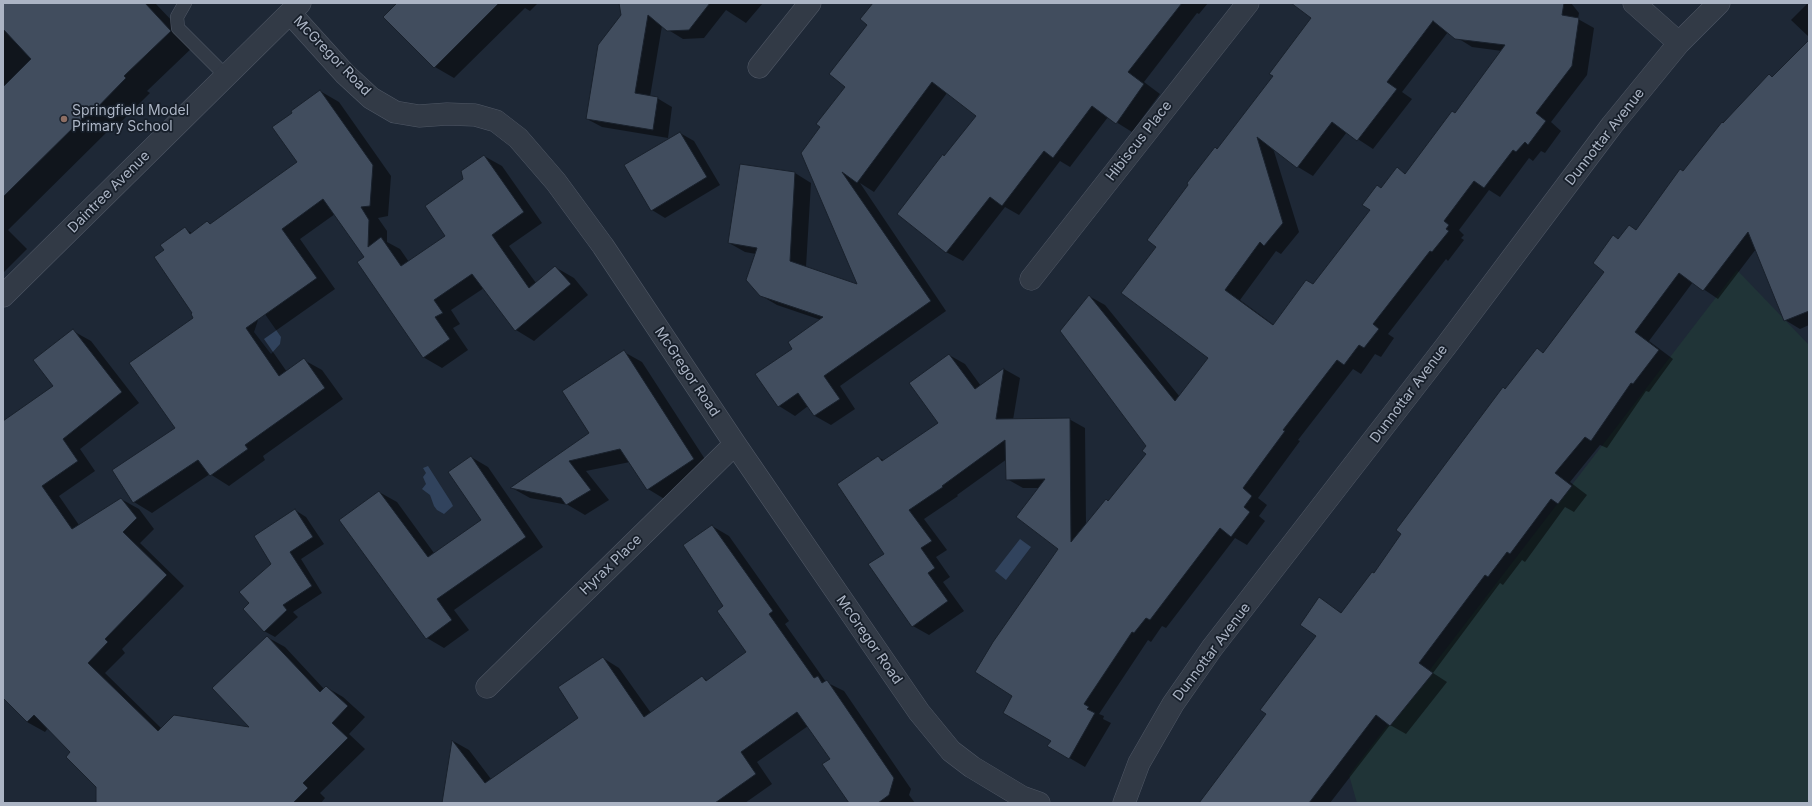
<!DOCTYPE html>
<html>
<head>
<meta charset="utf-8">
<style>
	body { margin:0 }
	#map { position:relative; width:1812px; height:806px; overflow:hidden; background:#1e2836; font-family:Inter,sans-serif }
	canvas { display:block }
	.frame { position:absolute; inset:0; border:4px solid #abb4c4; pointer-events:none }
</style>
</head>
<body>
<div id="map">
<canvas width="1812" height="806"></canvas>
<div class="frame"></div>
</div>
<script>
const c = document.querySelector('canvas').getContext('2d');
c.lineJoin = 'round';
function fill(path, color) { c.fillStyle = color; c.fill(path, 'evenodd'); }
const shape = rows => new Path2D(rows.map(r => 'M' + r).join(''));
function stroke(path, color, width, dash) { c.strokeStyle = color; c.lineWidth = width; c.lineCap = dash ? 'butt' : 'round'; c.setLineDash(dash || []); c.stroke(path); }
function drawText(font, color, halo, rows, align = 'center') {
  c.font = font + ' Inter,sans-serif'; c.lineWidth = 3.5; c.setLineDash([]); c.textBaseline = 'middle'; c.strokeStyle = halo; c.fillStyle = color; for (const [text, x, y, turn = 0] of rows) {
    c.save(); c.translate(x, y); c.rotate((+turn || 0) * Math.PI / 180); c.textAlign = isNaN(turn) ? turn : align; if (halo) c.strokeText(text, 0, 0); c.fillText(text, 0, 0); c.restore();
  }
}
fill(shape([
	[1737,270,1809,345,1809,803,1357,803,1349,775]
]), '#203437');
fill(shape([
	[260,307,281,337,280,344,271,354,254,332,258,320,254,316],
	[428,466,451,502,453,506,444,514,437,510,434,506,430,495,422,489,426,484,423,477,426,473,423,468],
	[1020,539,1031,547,1006,580,995,571]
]), '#31435d');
fill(shape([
	[3,3,155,3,195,45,147,91,150,93,114,129,111,128,8,230,27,249,3,273],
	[398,3,538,3,530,11,525,8,454,78,435,67],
	[620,3,763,3,746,23,726,10,704,38,683,39,662,26,650,97,657,98,672,107,668,138,602,127,587,119,622,15],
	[874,3,1208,3,1199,14,1197,13,1144,82,1160,94,1132,132,1108,117,1070,167,1060,161,1019,215,1005,207,963,261,946,252,945,157,977,116,947,93,874,192,860,183,946,311,840,386,855,409,831,425,815,416,808,406,795,416,779,406,794,349,821,320,777,305,760,295,756,254,745,252,729,243,795,173,811,183,806,267,859,285,822,127,847,86],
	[1293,3,1571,3,1579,13,1578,19,1594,28,1587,75,1551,122,1561,131,1545,153,1541,151,1533,161,1529,158,1500,197,1489,190,1459,230,1464,235,1461,238,1464,240,1448,261,1446,259,1388,334,1394,338,1381,357,1375,354,1361,374,1353,369,1298,440,1300,441,1258,498,1267,505,1259,516,1265,521,1247,545,1235,538,1166,628,1162,626,1151,642,1148,640,1099,714,1104,716,1103,719,1111,723,1085,767,1049,746,1052,740,1014,695,1060,549,1040,488,1023,488,1007,479,1007,459,957,495,958,496,924,519,947,550,936,557,950,577,943,582,964,611,929,635,913,626,885,554,878,457,885,461,939,424,949,355,965,364,981,386,1004,369,1020,378,1013,420,1069,419,1085,428,1086,524,1108,501,1147,454,1148,446,1089,296,1105,305,1180,397,1209,358,1158,247,1218,150,1274,76,1312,18],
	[1448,32,1472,47,1502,51,1455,114,1406,174,1398,169,1382,189,1371,210,1313,285,1274,325,1240,300,1276,251,1281,254,1299,232,1273,148,1298,167,1313,176,1347,132,1373,149,1412,99,1402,92],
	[1808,3,1809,3,1809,37,1791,20],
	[1809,41,1809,325,1800,329,1785,320,1756,249,1718,299,1693,282,1649,341,1673,359,1649,392,1646,391,1607,448,1600,445,1570,482,1587,495,1574,512,1565,507,1525,562,1522,560,1503,585,1500,583,1433,673,1447,682,1406,734,1390,725,1330,803,1205,803,1268,714,1317,636,1319,599,1342,613,1374,574,1506,390,1543,353,1605,271,1619,240,1629,226,1637,230,1724,124],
	[320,91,339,102,391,176,388,216,378,218,387,231,387,242,400,249,409,262,447,236,464,180,484,156,502,166,542,223,509,246,536,283,555,267,574,278,588,295,534,341,516,330,484,288,451,310,460,324,453,328,468,350,442,368,423,357,365,257,335,214,300,239,335,289,264,339,287,372,304,360,322,370,343,399,263,456,265,460,229,486,210,474,152,513,134,502,177,428,194,318,165,250,185,229,192,233,207,222,211,224,299,163,294,113],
	[680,133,694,141,720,185,665,218,652,210],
	[73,331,91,341,139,403,80,449,95,471,59,496,79,525,121,499,139,509,154,529,140,543,184,586,122,649,125,653,105,673,161,728,251,729,267,637,285,647,324,689,326,687,343,697,365,717,349,734,365,749,320,793,325,798,321,803,97,803,97,787,72,751,48,728,45,732,27,722,3,696,3,423,55,386],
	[624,352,642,362,712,470,666,500,648,489,630,462,586,471,609,500,585,515,568,505,530,498,512,488,590,434],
	[471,457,488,467,543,547,454,610,469,630,444,648,427,638,379,492,397,502,434,553,482,521],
	[295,510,306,517,324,544,301,559,322,593,293,612,298,617,275,637,264,631,250,603,273,564],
	[712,526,729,536,789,621,785,624,826,682,844,691,911,789,909,795,915,803,850,803,832,759,808,726,757,762,772,784,745,803,443,803,453,741,469,750,491,779,580,719,603,658,619,668,651,713,702,677,708,681,747,652,725,607]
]), '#0007');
const building = shape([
	[3,3,145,3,171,31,124,76,126,78,89,116,87,114,3,197,3,87,31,59,3,29,3,3],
	[397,3,499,3,434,68,383,17,397,3],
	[619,3,710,3,689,30,667,31,648,15,635,93,658,97,653,130,586,119,598,45,621,15,619,3],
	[873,3,1182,3,1128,72,1144,84,1116,124,1092,106,1053,158,1044,151,1002,206,990,197,946,253,897,214,943,154,944,156,976,116,932,82,857,183,842,172,931,301,824,376,840,399,814,416,798,393,778,407,755,374,792,349,788,342,823,317,760,296,746,280,757,248,728,243,740,164,795,172,790,261,857,284,801,153,820,127,816,124,845,87,829,74,867,25,860,19,873,3],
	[1291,3,1564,3,1562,15,1579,18,1572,66,1536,113,1546,121,1528,145,1525,142,1516,152,1513,150,1484,188,1474,181,1444,221,1449,225,1446,229,1449,231,1432,252,1430,251,1373,324,1379,329,1364,348,1359,345,1344,365,1337,360,1283,430,1285,431,1243,488,1252,496,1244,507,1250,512,1231,537,1220,528,1150,620,1146,618,1134,633,1132,632,1084,704,1089,707,1087,709,1095,713,1069,759,1047,746,1051,741,1003,713,1012,696,975,672,993,642,1058,549,1016,517,1045,479,1006,480,1005,440,942,486,943,487,909,510,932,541,921,548,935,568,928,573,948,601,912,627,868,564,884,554,837,484,878,456,882,461,938,423,909,383,949,354,975,389,1004,368,996,419,1070,418,1071,542,1106,499,1108,501,1146,454,1142,451,1146,446,1060,331,1089,295,1175,401,1208,358,1121,293,1156,247,1147,240,1188,185,1187,183,1215,147,1217,149,1273,76,1269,74,1311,18,1291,3],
	[1433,21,1455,39,1505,45,1455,113,1452,111,1405,174,1397,167,1381,188,1377,185,1362,205,1370,210,1313,284,1306,280,1273,325,1225,290,1260,242,1264,246,1283,223,1257,137,1297,168,1332,122,1357,141,1397,89,1387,82,1433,21],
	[1809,40,1809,311,1784,321,1748,232,1703,291,1679,273,1635,332,1659,350,1633,384,1631,383,1591,441,1585,437,1555,473,1572,486,1558,504,1551,499,1510,554,1507,552,1488,577,1485,575,1419,663,1433,673,1390,726,1376,715,1309,803,1199,803,1266,714,1260,710,1316,636,1300,625,1319,597,1341,613,1372,572,1374,573,1401,534,1396,530,1503,387,1505,389,1537,348,1543,353,1604,272,1593,263,1613,235,1618,239,1629,225,1636,230,1680,169,1683,171,1722,122,1723,123,1769,74,1772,77,1809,40],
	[320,90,373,165,370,206,361,207,369,220,368,247,381,237,401,266,445,236,425,206,463,179,461,171,484,155,524,212,492,235,529,288,555,266,571,284,515,331,472,274,434,300,443,313,435,317,450,339,423,358,357,262,364,257,323,199,282,229,317,278,246,328,279,376,304,358,325,388,245,445,248,449,210,476,198,460,133,503,112,470,175,428,129,363,193,318,191,314,192,313,154,257,164,250,160,245,185,227,190,234,207,221,210,224,297,162,272,127,292,113,291,111,320,90],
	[680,132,707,177,651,211,624,165,680,132],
	[73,329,122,392,63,439,78,461,42,486,72,529,121,498,137,518,123,532,167,575,105,639,108,642,88,663,158,731,174,715,249,727,212,688,267,636,320,692,326,686,348,706,332,723,348,738,303,783,308,788,293,803,96,803,96,787,66,757,70,752,34,715,27,722,3,698,3,421,53,386,33,360,73,329],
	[624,350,694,459,647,490,620,449,569,461,591,490,566,505,561,498,510,488,589,433,562,391,624,350],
	[471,456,526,537,437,599,452,620,426,639,339,520,379,491,428,557,481,520,448,472,471,456],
	[295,509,313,537,290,552,312,586,283,605,287,610,264,632,243,609,249,603,239,592,271,564,254,536,295,509],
	[712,525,773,611,769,614,814,678,818,676,822,683,827,680,894,778,889,795,878,803,849,803,822,764,830,759,797,712,741,752,756,774,715,803,442,803,452,740,485,783,578,718,558,687,603,657,644,717,702,676,706,681,746,652,717,611,723,606,683,545,712,525]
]);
fill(building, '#414d5e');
stroke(building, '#19212c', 1);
const service = shape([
	[185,3,177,17,178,28,226,76]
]);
const minor = shape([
	[1634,3,1679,43],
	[290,13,345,74,371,98,395,112,419,116,447,114,475,115,496,121,518,138,556,182,603,246,735,444,919,712,951,751,972,767,1022,797,1039,803],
	[759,67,810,3],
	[1031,279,1248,3],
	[3,296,300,3],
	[487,687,735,444],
	[1124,803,1139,763,1173,704,1212,648,1446,346,1612,125,1679,43,1719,3]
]);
stroke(service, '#4f5765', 14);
stroke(minor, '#4f5765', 23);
stroke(service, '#323a46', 13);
stroke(minor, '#323a46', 22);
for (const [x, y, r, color] of [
	[64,119,4,"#8d6e63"]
]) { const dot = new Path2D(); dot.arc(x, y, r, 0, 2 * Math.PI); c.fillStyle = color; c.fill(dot); stroke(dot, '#171f2a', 1.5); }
drawText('14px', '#abb4c4', '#171f2a', [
	["McGregor Road",332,56,46],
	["Dunnottar Avenue",1605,137,-52],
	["Hibiscus Place",1139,141,-52],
	["Daintree Avenue",109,192,-45],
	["McGregor Road",687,372,56],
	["Dunnottar Avenue",1409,394,-53],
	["Hyrax Place",611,565,-44],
	["McGregor Road",869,640,55],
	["Dunnottar Avenue",1212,652,-53]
]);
drawText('14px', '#abb4c4', '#171f2a', [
	["Springfield Model",72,111],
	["Primary School",72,127]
], 'left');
</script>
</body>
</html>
